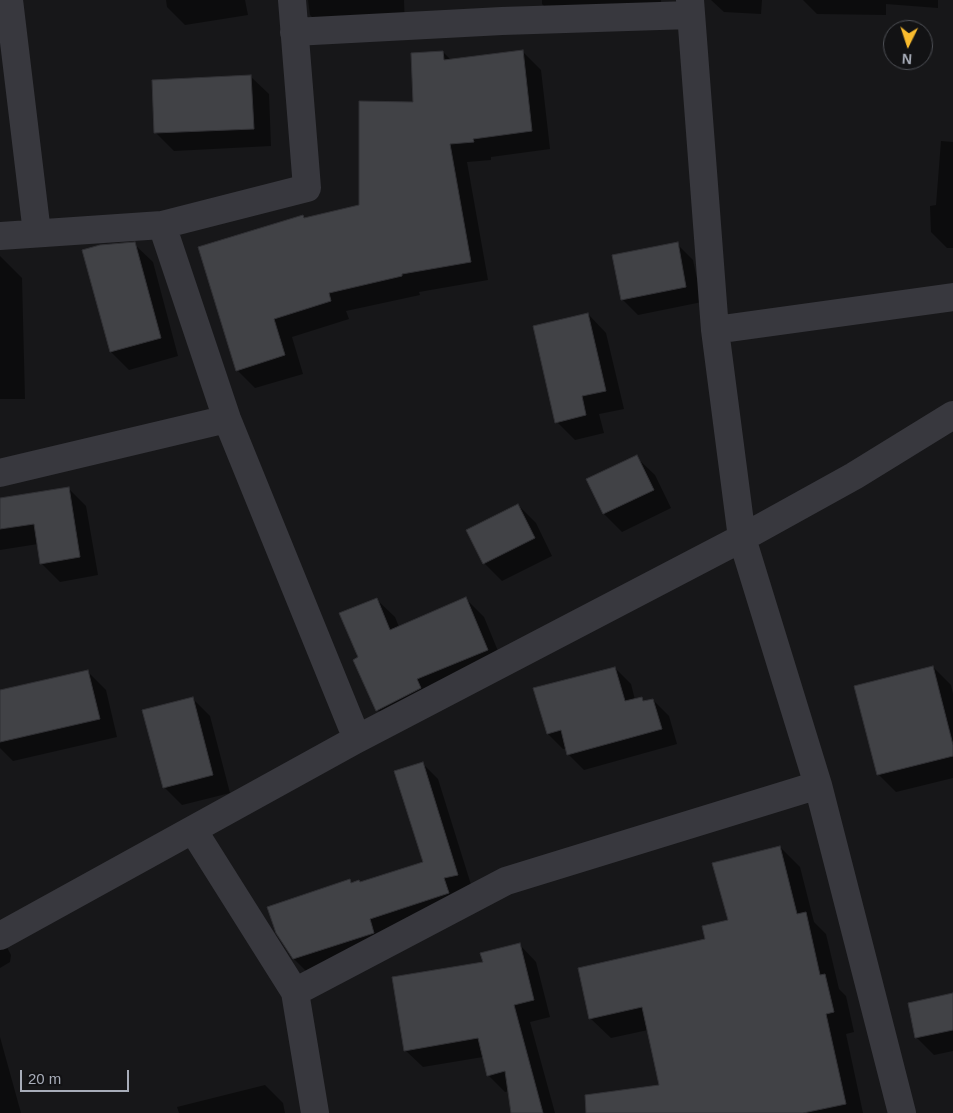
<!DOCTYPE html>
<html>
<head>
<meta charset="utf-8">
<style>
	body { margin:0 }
	#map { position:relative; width:953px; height:1113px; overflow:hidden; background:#171719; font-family:Helvetica,sans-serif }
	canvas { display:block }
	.north { position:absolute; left:883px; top:20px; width:50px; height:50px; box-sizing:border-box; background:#121214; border:1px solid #4e5056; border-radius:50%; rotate:184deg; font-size:14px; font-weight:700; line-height:20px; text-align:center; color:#a8adb9 }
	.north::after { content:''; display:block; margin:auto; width:18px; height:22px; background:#f9bb2e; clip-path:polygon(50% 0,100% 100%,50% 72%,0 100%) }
	.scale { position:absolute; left:20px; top:1070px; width:109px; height:22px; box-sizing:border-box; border:2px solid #a8adb9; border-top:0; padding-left:6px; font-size:15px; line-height:18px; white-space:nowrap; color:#a8adb9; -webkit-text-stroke:4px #121214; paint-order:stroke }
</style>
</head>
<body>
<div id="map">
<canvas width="953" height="1113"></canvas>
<div class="north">N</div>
<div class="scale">20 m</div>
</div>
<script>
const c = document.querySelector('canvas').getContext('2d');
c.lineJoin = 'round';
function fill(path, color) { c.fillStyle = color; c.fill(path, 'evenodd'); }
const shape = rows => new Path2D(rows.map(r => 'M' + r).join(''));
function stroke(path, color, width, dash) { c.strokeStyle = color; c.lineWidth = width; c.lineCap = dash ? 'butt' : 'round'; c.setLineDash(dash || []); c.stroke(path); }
fill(shape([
	[166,0,245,0,248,15,185,25,167,7],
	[308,0,404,0,405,29,328,33,310,15],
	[542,0,661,0,662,19,560,22,542,4],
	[711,0,762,0,761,14,724,12],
	[803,0,938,0,938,8,886,4,886,15,817,14],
	[522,51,541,70,550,149,491,157,491,160,467,162,488,280,419,292,420,295,346,311,349,319,292,337,303,374,255,388,237,370,303,216,306,219,361,206,443,52,451,60],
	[250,76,269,94,271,146,174,151,156,133],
	[941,141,953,142,953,248,947,248,931,232,930,206,936,205],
	[134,244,153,262,178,356,129,370,111,352],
	[677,244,693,260,702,302,638,315,622,299],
	[0,256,22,278,25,399,0,399],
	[588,314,606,333,624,409,599,414,604,433,575,440,557,422],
	[636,457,655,475,671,508,622,532,604,514,587,480],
	[68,488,86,506,98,575,60,582,41,563,38,544,0,550,0,499],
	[518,505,536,523,552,556,502,581,484,563],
	[376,599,395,617,399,627,466,599,484,617,505,668,396,728,378,710],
	[933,667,951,685,953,694,953,778,896,792,878,774],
	[615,668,631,684,635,700,641,698,645,702,653,700,669,716,677,744,584,770,568,754,567,748,563,749,548,734],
	[88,672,106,690,117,737,13,761,0,748,0,692],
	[192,698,210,716,230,793,182,805,164,787],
	[422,763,438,779,473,891,310,975,294,959,277,932,350,881,352,884,360,883,425,863],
	[780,847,800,867,814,922,826,934,839,989,846,996,854,1032,846,1034,863,1113,639,1113,661,1086,648,1030,611,1038,590,1018,706,940,729,921],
	[0,934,11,955,10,962,0,968],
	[519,944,536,962,550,1017,530,1022,555,1113,512,1113,509,1091,505,1092,488,1075,483,1057,423,1067,405,1050,484,963],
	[953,995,953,1051,934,1055,916,1037],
	[0,1037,21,1113,0,1113],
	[265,1085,283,1103,285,1113,179,1113,177,1107]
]), '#0007');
const building = shape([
	[523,50,532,131,473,139,474,142,450,144,471,262,402,274,402,276,329,293,331,301,274,319,285,355,236,371,198,247,303,215,304,218,359,205,359,101,413,102,411,53,443,51,444,60,523,50],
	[251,75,254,129,154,133,152,80,251,75],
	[135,242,161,338,110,352,82,250,100,245,135,242],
	[678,242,686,287,621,300,612,255,678,242],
	[588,313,606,391,582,396,586,415,555,423,533,326,588,313],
	[637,455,654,490,603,514,586,479,637,455],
	[69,487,80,557,40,564,34,524,0,529,0,498,69,487],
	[518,504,535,538,483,564,466,530,518,504],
	[466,597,488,650,417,679,421,688,376,711,353,660,358,657,339,613,377,598,390,630,466,597],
	[933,666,953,745,953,756,877,775,854,686,933,666],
	[615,667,625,701,642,697,643,701,653,699,662,729,567,755,561,730,547,734,533,688,615,667],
	[88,670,100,719,0,742,0,690,88,670],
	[193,697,213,775,163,788,142,710,193,697],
	[423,762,458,875,444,878,449,893,370,919,374,933,293,959,276,933,267,907,350,879,351,883,359,880,360,882,423,862,394,771,423,762],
	[780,846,797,914,806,912,820,975,825,974,834,1012,826,1014,846,1104,803,1113,586,1113,585,1095,659,1085,642,1007,589,1019,578,968,705,939,702,926,728,920,712,863,780,846],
	[520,943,534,1000,514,1005,543,1113,511,1113,505,1071,487,1076,478,1038,404,1051,392,977,483,962,480,953,520,943],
	[953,993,953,1030,915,1038,908,1003,953,993]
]);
fill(building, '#414246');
stroke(building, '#313135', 1);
stroke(shape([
	[9,0,37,233],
	[690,0,715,330,742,538,818,785,902,1113],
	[294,32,502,21,691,15],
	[162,225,227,419,357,739],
	[0,236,162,225,307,188,292,0],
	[715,330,953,297],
	[0,473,227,419],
	[193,830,295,992,315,1113],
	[0,936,357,739,742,538,854,476,953,415],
	[295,992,506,881,818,785]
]), '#38383e', 28);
</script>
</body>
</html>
